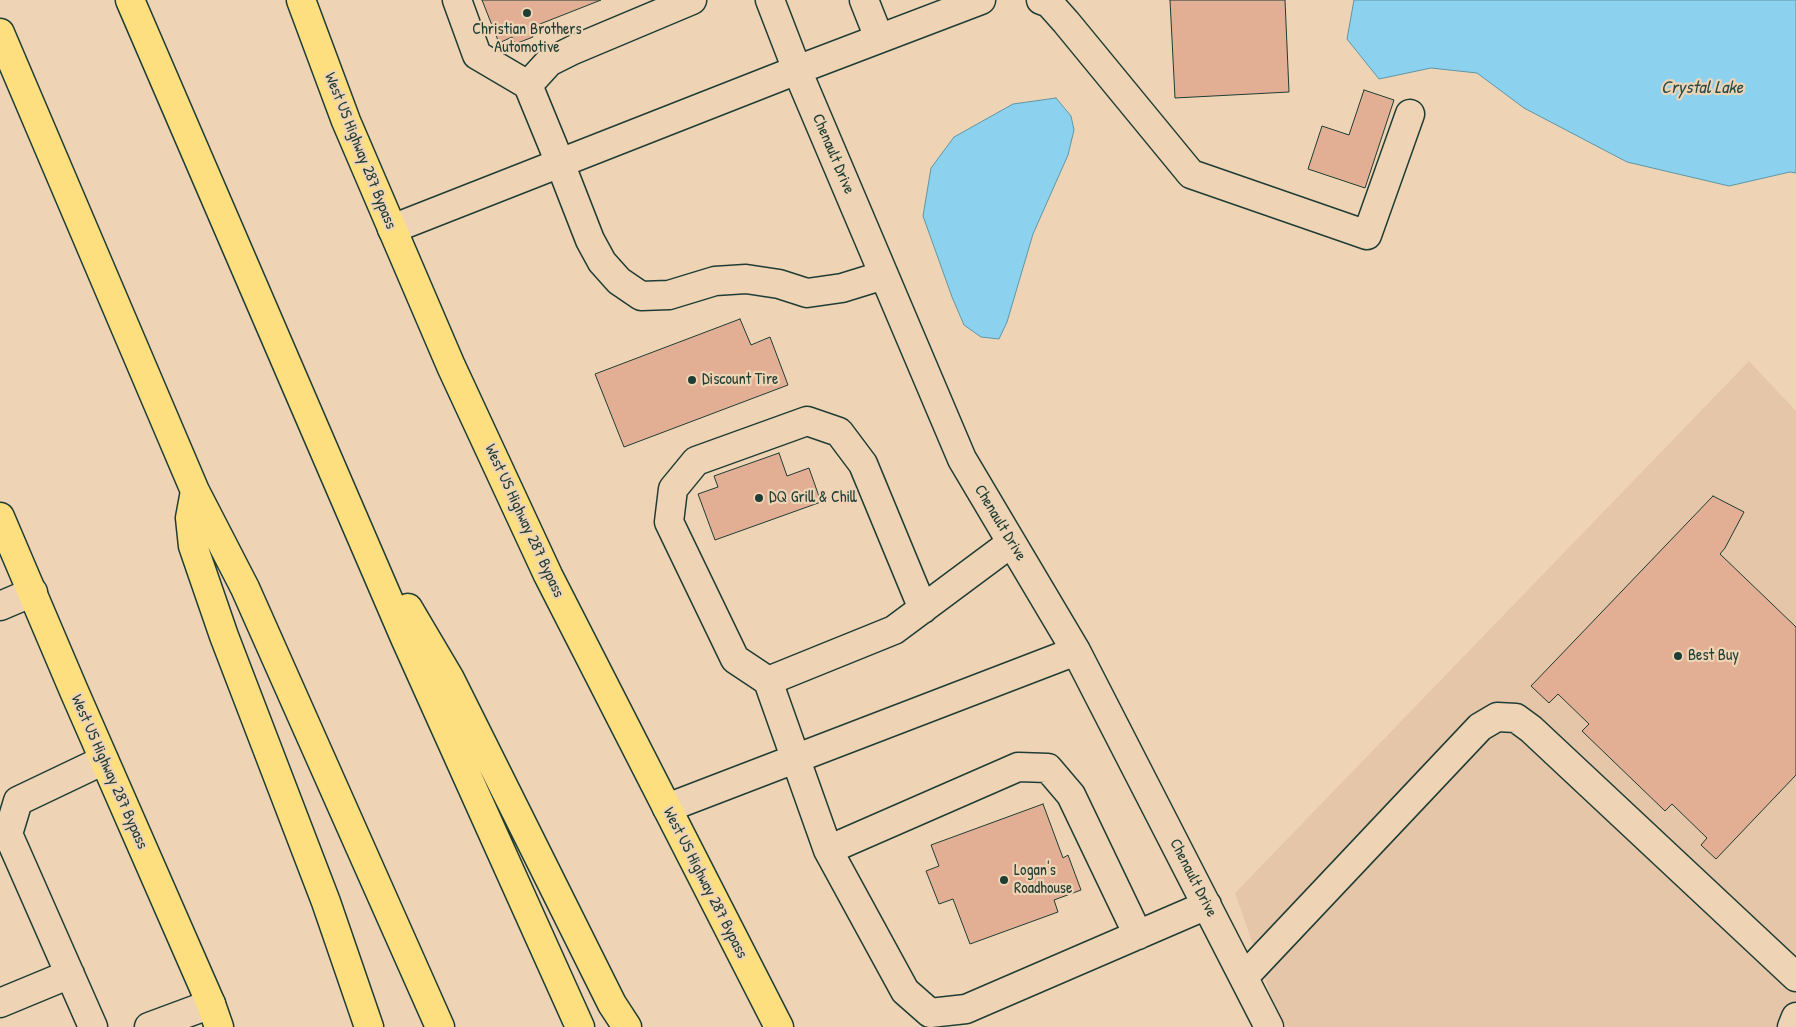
<!DOCTYPE html>
<html>
<head>
<meta charset="utf-8">
<style>
	body { margin:0 }
	canvas { display:block; background:#eed4b5 }
</style>
</head>
<body>
<canvas width="1796" height="1027"></canvas>
<script>
const c = document.querySelector('canvas').getContext('2d');
c.lineJoin = 'round';
function fill(path, color) { c.fillStyle = color; c.fill(path, 'evenodd'); }
const shape = rows => new Path2D(rows.map(r => 'M' + r).join(''));
function stroke(path, color, width, dash) { c.strokeStyle = color; c.lineWidth = width; c.lineCap = dash ? 'butt' : 'round'; c.setLineDash(dash || []); c.stroke(path); }
function drawText(font, color, halo, rows, align = 'center') {
  c.font = font + ' "Patrick Hand",sans-serif'; c.lineWidth = 4.5; c.setLineDash([]); c.textBaseline = 'middle'; c.strokeStyle = halo; c.fillStyle = color; for (const [text, x, y, turn = 0] of rows) {
    c.save(); c.translate(x, y); c.rotate((+turn || 0) * Math.PI / 180); c.textAlign = isNaN(turn) ? turn : align; if (halo) c.strokeText(text, 0, 0); c.fillText(text, 0, 0); c.restore();
  }
}
fill(shape([
	[1749,361,1796,411,1796,1027,1286,1027,1271,996,1235,893]
]), '#e6c6a9');
const water = shape([
	[1354,0,1796,0,1796,173,1790,172,1729,186,1627,162,1524,108,1477,73,1431,68,1379,79,1347,39,1354,0],
	[1056,98,1071,116,1074,130,1068,155,1033,234,1007,322,999,339,981,337,964,325,952,297,923,216,931,168,954,137,1013,104,1056,98]
]);
fill(water, '#8cd1ee');
stroke(water, '#6096a4', 1);
const building = shape([
	[482,0,601,0,535,26,537,31,531,33,533,37,515,44,512,37,499,43,482,0],
	[1170,0,1285,0,1289,92,1175,98,1170,0],
	[1364,90,1394,100,1365,188,1308,169,1322,126,1349,135,1364,90],
	[740,319,751,345,770,337,788,385,624,447,595,374,740,319],
	[779,453,787,476,809,468,821,502,715,540,698,494,718,487,714,476,779,453],
	[1713,496,1744,512,1725,548,1720,554,1796,627,1796,775,1716,859,1701,845,1707,838,1672,804,1665,811,1582,731,1589,724,1558,694,1549,703,1531,686,1713,496],
	[1043,804,1063,858,1068,855,1081,890,1054,900,1058,912,970,944,953,899,939,904,926,871,939,866,931,845,1043,804]
]);
fill(building, '#e2af95');
stroke(building, '#1f3d34', 1);
const minor = shape([
	[457,0,477,55,528,85,560,163,590,240,602,262,619,281,641,296,669,295,715,281,746,279,779,284,807,293,842,288,884,275],
	[770,0,797,70,962,459,1076,651,1269,1027],
	[864,0,879,38],
	[1041,0,1049,3,1066,22,1191,174,1367,235,1410,114],
	[528,85,549,62,573,50,692,0],
	[392,229,797,70,981,0],
	[0,606,33,592],
	[923,609,863,464,839,432,807,421,696,461,673,489,669,522,735,659,768,681,894,630,1011,543],
	[768,681,828,850,905,991,930,1013,966,1009,1207,905],
	[667,808,1076,651],
	[828,850,1018,767,1048,768,1071,795,1138,935],
	[1244,977,1480,727,1497,717,1516,718,1531,729,1796,977],
	[0,1003,70,974],
	[93,1027,8,834,18,801,104,760],
	[149,1027,211,1004],
	[1792,1027,1796,1017]
]);
const major = shape([
	[301,0,346,121,451,366,548,575,779,1027],
	[0,517,74,691,211,1004,219,1027]
]);
const highway = shape([
	[130,0,405,638,580,1027],
	[0,33,195,491,245,588,440,1027],
	[195,491,190,518,193,546,224,636,326,902,369,1027],
	[408,608,450,679,612,1004,627,1027]
]);
stroke(minor, '#1f3d34', 31);
stroke(major, '#1f3d34', 31);
stroke(highway, '#1f3d34', 31);
stroke(minor, '#eed4b5', 28);
stroke(major, '#fddf80', 28);
stroke(highway, '#fddf80', 28);
for (const [x, y, r, color] of [
	[527,13,5,"#1f3d34"],
	[692,380,5,"#1f3d34"],
	[759,498,5,"#1f3d34"],
	[1678,656,5,"#1f3d34"],
	[1004,880,5,"#1f3d34"]
]) { const dot = new Path2D(); dot.arc(x, y, r, 0, 2 * Math.PI); c.fillStyle = color; c.fill(dot); stroke(dot, '#eed4b5', 2); }
drawText('16px', '#1f3d34', '#eed4b5', [
	["Christian Brothers",527,30,"center"],
	["Automotive",527,48,"center"],
	["Discount Tire",702,380],
	["DQ Grill & Chill",769,498],
	["Best Buy",1688,656],
	["Logan's",1014,871],
	["Roadhouse",1014,889]
], 'left');
drawText('16px', '#1f3d34', '#eed4b5', [
	["West US Highway 287 Bypass",360,151,68],
	["Chenault Drive",833,154,67],
	["West US Highway 287 Bypass",524,521,65],
	["Chenault Drive",1000,523,59],
	["West US Highway 287 Bypass",109,772,66],
	["Chenault Drive",1193,878,63],
	["West US Highway 287 Bypass",705,883,63]
]);
drawText('italic 18px', '#2a4c47', '#eed4b5', [
	["Crystal Lake",1702,88]
]);
</script>
</body>
</html>
